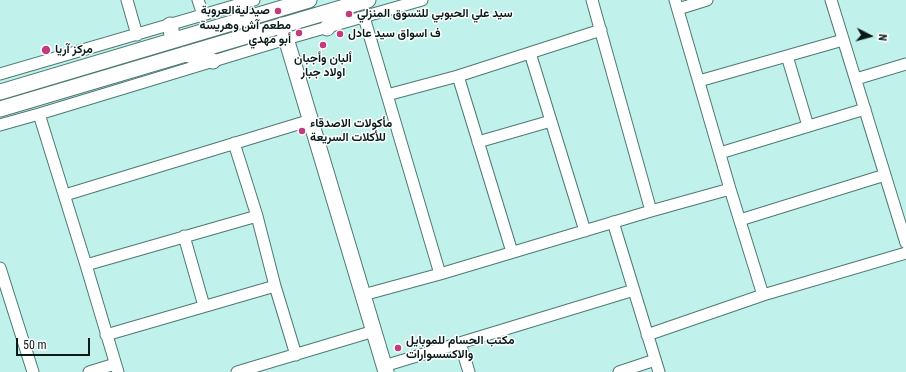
<!DOCTYPE html>
<html>
<head>
<meta charset="utf-8">
<style>
	body { margin:0 }
	#map { position:relative; width:906px; height:372px; overflow:hidden; background:#c1f1eb; font-family:"Roboto Condensed",sans-serif }
	canvas { display:block }
	.north { position:absolute; left:850px; top:16px; width:40px; height:40px; -webkit-text-stroke:3px #fff; paint-order:stroke; rotate:96deg; font-size:11px; font-weight:700; line-height:16px; text-align:center; color:#081b19 }
	.north::after { content:''; display:block; margin:auto; width:14px; height:18px; background:#081b19; clip-path:polygon(50% 0,100% 100%,50% 72%,0 100%) }
	.scale { position:absolute; left:16px; top:338px; width:74px; height:18px; box-sizing:border-box; border:2px solid #081b19; border-top:0; padding-left:5px; font-size:12px; line-height:14px; white-space:nowrap; color:#081b19; -webkit-text-stroke:3px #fff; paint-order:stroke }
</style>
</head>
<body>
<div id="map">
<canvas width="906" height="372"></canvas>
<div class="north">N</div>
<div class="scale">50 m</div>
</div>
<script>
const c = document.querySelector('canvas').getContext('2d');
c.lineJoin = 'round';
const shape = rows => new Path2D(rows.map(r => 'M' + r).join(''));
function stroke(path, color, width, dash) { c.strokeStyle = color; c.lineWidth = width; c.lineCap = dash ? 'butt' : 'round'; c.setLineDash(dash || []); c.stroke(path); }
function drawText(font, color, halo, rows, align = 'center') {
  c.font = font + ' "Roboto Condensed",Vazirmatn,sans-serif'; c.lineWidth = 3; c.setLineDash([]); c.textBaseline = 'middle'; c.strokeStyle = halo; c.fillStyle = color; for (const [text, x, y, turn = 0] of rows) {
    c.save(); c.translate(x, y); c.rotate((+turn || 0) * Math.PI / 180); c.textAlign = isNaN(turn) ? turn : align; if (halo) c.strokeText(text, 0, 0); c.fillText(text, 0, 0); c.restore();
  }
}
const street = shape([
	[127,0,137,35],
	[198,0,203,15],
	[592,0,651,211],
	[675,0,730,189,763,295],
	[831,0,906,243],
	[678,9,707,0],
	[364,17,440,274],
	[530,53,585,231],
	[787,56,808,126],
	[0,74,254,0],
	[458,76,512,252],
	[856,79,906,64],
	[699,81,843,40],
	[387,95,458,76,601,30],
	[39,114,86,265,118,372],
	[0,125,39,114,286,39,422,0],
	[478,142,551,121],
	[234,143,257,216,275,286,296,355],
	[720,153,865,109],
	[65,195,311,120],
	[740,220,885,175],
	[613,222,659,372],
	[184,236,204,306],
	[86,265,257,216],
	[0,268,33,372],
	[363,295,440,274,651,211,730,189],
	[106,335,275,286],
	[647,335,763,295,906,253],
	[460,343,469,372],
	[384,366,634,290],
	[89,372,115,364],
	[237,372,374,331],
	[619,372,655,360]
]);
const secondary = shape([
	[170,25,173,40],
	[282,25,386,372],
	[327,28,344,7],
	[185,54,213,61],
	[0,92,309,0],
	[0,109,368,0]
]);
stroke(street, '#4d7974', 13);
stroke(secondary, '#4d7974', 17);
stroke(street, '#fff', 11);
stroke(secondary, '#fff', 15);
for (const [x, y, r, color] of [
	[278,11,4,"#c23c7d"],
	[349,14,4,"#c23c7d"],
	[299,33,4,"#c23c7d"],
	[340,34,4,"#c23c7d"],
	[323,45,4,"#c23c7d"],
	[46,50,5,"#c23c7d"],
	[302,131,4,"#c23c7d"],
	[398,348,4,"#c23c7d"]
]) { const dot = new Path2D(); dot.arc(x, y, r, 0, 2 * Math.PI); c.fillStyle = color; c.fill(dot); stroke(dot, '#fff', 1.5); }
drawText('bold 12px', '#081b19', '#fff', [
	["صيدليةالعروبة",270,11,"right"],
	["سيد علي الحبوبي للتسوق المنزلي",357,14],
	["مطعم آش وهريسة",291,26,"right"],
	["أبو مهدي",291,40,"right"],
	["ف اسواق سيد عادل",348,34],
	["مركز آريا",55,50],
	["ألبان وأجبان",323,59,"center"],
	["اولاد جبار",323,73,"center"],
	["مأكولات الاصدقاء",310,124],
	["للأكلات السريعة",310,138],
	["مكتب الحسام للموبايل",406,341],
	["والاكسسوارات",406,355]
], 'left');
</script>
</body>
</html>
